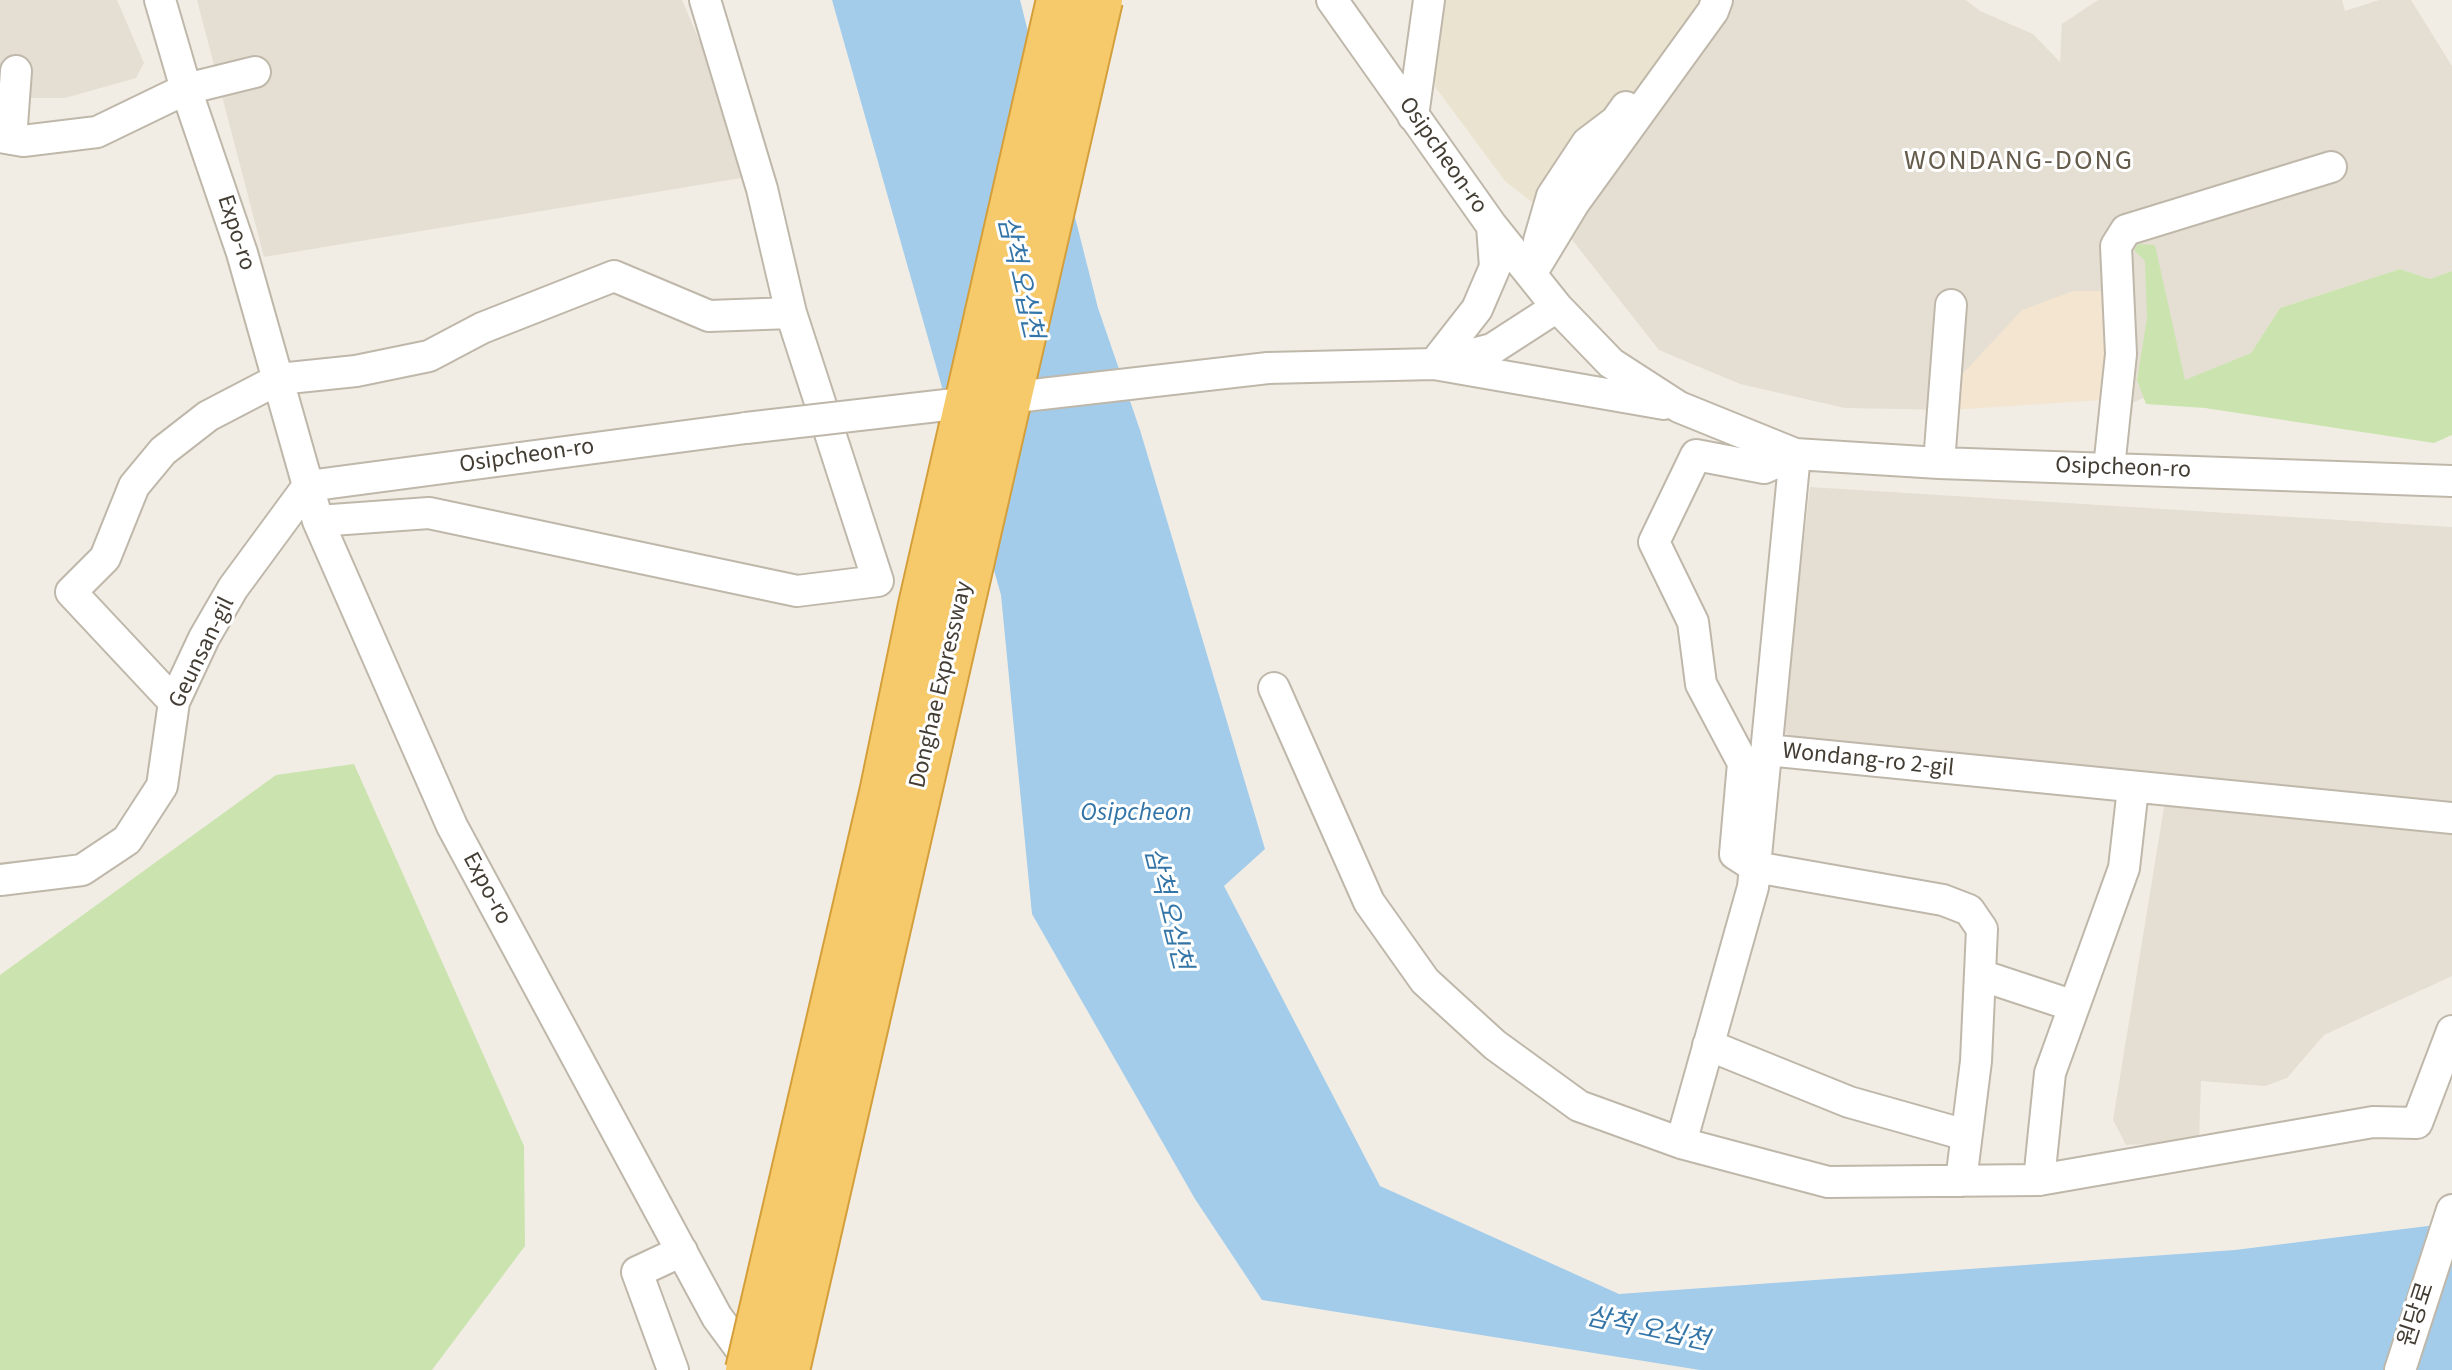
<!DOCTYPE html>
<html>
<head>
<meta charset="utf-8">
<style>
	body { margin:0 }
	canvas { display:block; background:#f1ede4 }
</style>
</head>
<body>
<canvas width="2452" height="1370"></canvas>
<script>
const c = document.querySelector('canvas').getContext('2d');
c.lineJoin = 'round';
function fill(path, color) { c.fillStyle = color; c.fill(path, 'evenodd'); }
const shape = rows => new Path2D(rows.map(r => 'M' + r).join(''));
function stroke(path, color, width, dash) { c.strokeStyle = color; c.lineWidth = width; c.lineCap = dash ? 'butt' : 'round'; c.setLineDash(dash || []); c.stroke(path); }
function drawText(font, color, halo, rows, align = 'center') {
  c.font = font + ' "Source Sans 3","Noto Sans KR",sans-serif'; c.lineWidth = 6; c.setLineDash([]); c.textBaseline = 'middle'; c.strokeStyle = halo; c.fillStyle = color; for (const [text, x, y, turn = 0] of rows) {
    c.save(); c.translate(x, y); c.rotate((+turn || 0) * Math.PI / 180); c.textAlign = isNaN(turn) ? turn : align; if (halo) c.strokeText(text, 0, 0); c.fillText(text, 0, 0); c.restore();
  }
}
fill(shape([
	[0,0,117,0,144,63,136,78,65,98,0,98],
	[197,0,682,0,700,42,741,178,264,257],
	[1729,0,1966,0,1980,11,2033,34,2060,62,2062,24,2098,0,2342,0,2345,11,2379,0,2411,0,2452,66,2452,271,2430,279,2400,269,2280,308,2251,353,2127,405,2101,400,2108,292,1951,410,1845,408,1740,384,1659,350,1566,232],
	[1810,487,2452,527,2452,807,1790,737,1782,729],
	[2165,801,2452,830,2452,976,2324,1035,2287,1078,2265,1086,2201,1081,2199,1142,2126,1145,2113,1120]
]), '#e5dfd3');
fill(shape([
	[2073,291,2108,291,2101,400,1951,410,1952,385,2022,310]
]), '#f3e5d0');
fill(shape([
	[1440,0,1729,0,1543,211,1505,181,1436,88,1428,70]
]), '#eae3cf');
fill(shape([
	[2138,244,2155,245,2185,380,2251,353,2280,308,2400,269,2430,279,2452,271,2452,435,2434,443,2205,408,2146,404,2137,380,2147,318,2145,261,2134,250],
	[354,764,524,1146,525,1246,432,1370,0,1370,0,975,276,775]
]), '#cbe4af');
fill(shape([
	[832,0,1020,0,1098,308,1140,430,1265,849,1224,886,1380,1186,1619,1294,2235,1250,2452,1223,2452,1370,1700,1370,1262,1300,1195,1199,1032,914,1001,595]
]), '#a3cceb');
const minor = shape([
	[160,0,186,89,242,253,318,521,452,826,717,1317,756,1370],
	[1332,0,1492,226,1557,307,1611,363,1679,407,1795,454,1939,463,2452,481],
	[1413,116,1429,0],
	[0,137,23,141,97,132,186,89,255,72],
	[11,139,16,71],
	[1492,226,1495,267,1477,309,1434,364,1664,404],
	[1539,241,1552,196,1587,143,1616,121,1626,107],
	[1531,274,1574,203,1713,11,1717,0],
	[1268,368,1434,364,1492,349,1557,307],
	[1795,454,1764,468,1696,455,1654,542,1693,622,1701,684,1743,763,1735,854,1755,867,1943,900,1969,910,1982,929,1976,1061,1961,1181],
	[1939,463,1951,305],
	[2109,468,2121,354,2116,246,2126,230,2331,167],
	[308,486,746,428],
	[318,521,429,513,797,591,878,581,791,313,762,189,705,0],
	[1274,688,1369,902,1425,981,1495,1045,1579,1106,1681,1143,1828,1182,2039,1180,2373,1122,2417,1123,2452,1031],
	[174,702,71,592,105,558,134,486,163,451,208,416,279,379,356,371,429,356,482,328,614,276,709,316,791,313],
	[1767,750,2452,818],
	[0,880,82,870,127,840,162,786,174,702,204,638,233,588,308,486],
	[1980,975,2074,1006],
	[1708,1045,1849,1102,1966,1135],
	[1681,1143,1753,887,1795,454],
	[2039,1180,2050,1073,2124,868,2133,788],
	[673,1370,637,1272,682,1251],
	[2400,1370,2452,1210]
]);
stroke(minor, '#bfb8aa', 34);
stroke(minor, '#fff', 30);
const minorBridge = shape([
	[746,428,1268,368]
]);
const highwayBridge = shape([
	[748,1370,882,793,921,605,1059,0],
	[787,1370,1100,0]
]);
stroke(minorBridge, '#bfb8aa', 34, []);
stroke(highwayBridge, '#d49f3b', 48, []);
stroke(minorBridge, '#fff', 30);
stroke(highwayBridge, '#f6ca6b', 44);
drawText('24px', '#433d34', '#fff', [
	["Osipcheon-ro",1442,156,55],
	["Expo-ro",235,233,72],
	["Osipcheon-ro",527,457,-8],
	["Osipcheon-ro",2123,469,2],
	["Geunsan-gil",203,653,-64],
	["Donghae Expressway",942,685,-77],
	["Wondang-ro 2-gil",1868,761,6],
	["Expo-ro",486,889,62],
	["원당로",2418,1315,-72]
]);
drawText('italic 26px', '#3475a8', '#fff', [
	["삼척 오십천",1018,278,77],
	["Osipcheon",1136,814],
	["삼척 오십천",1166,909,76],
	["삼척 오십천",1647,1331,12]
]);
c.letterSpacing = '2px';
drawText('28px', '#655c4c', '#fff', [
	["WONDANG-DONG",2019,163]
]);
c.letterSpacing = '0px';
</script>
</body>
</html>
